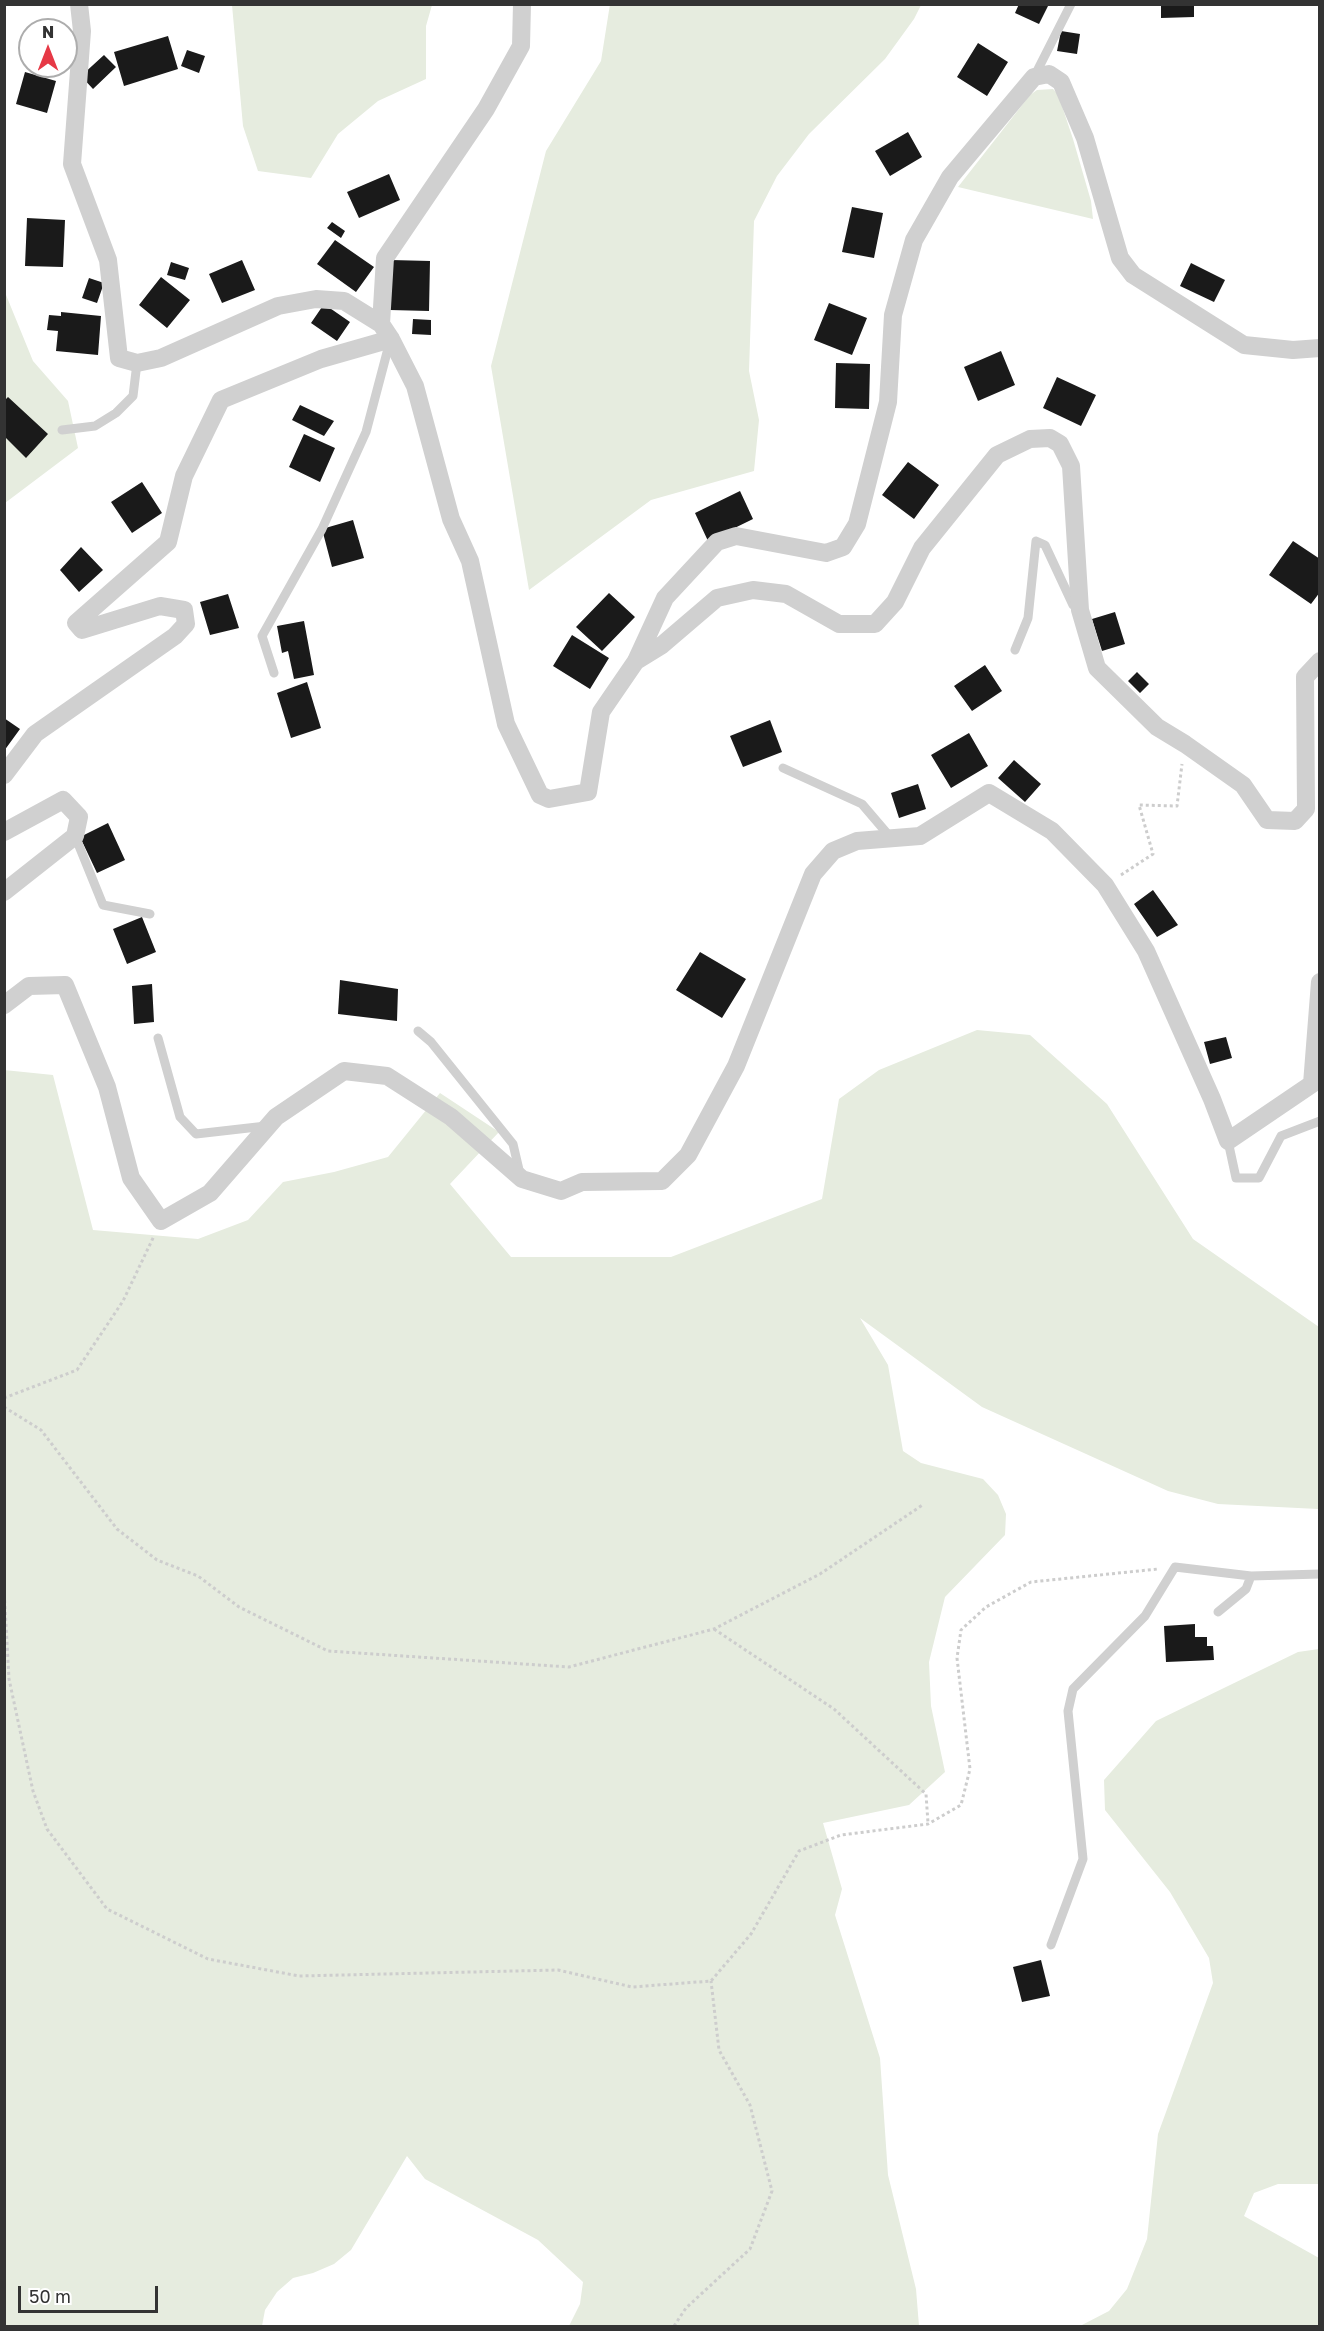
<!DOCTYPE html>
<html>
<head>
<meta charset="utf-8">
<style>
	body { margin:0 }
	#map { position:relative; width:1324px; height:2331px; overflow:hidden; background:#fff; font-family:"Golos Text",sans-serif }
	canvas { display:block }
	.frame { position:absolute; inset:0; border:6px solid #333; pointer-events:none }
	.north { position:absolute; left:18px; top:18px; width:60px; height:60px; box-sizing:border-box; background:#fff; border:2px solid #adadad; border-radius:50%; rotate:0deg; font-size:16px; font-weight:700; line-height:24px; text-align:center; color:#333 }
	.north::after { content:''; display:block; margin:auto; width:21px; height:27px; background:#e63946; clip-path:polygon(50% 0,100% 100%,50% 72%,0 100%) }
	.scale { position:absolute; left:18px; top:2286px; width:140px; height:27px; box-sizing:border-box; border:3px solid #333; border-top:0; padding-left:8px; font-size:18px; line-height:21px; white-space:nowrap; color:#333; -webkit-text-stroke:4px #fff; paint-order:stroke }
</style>
</head>
<body>
<div id="map">
<canvas width="1324" height="2331"></canvas>
<div class="frame"></div>
<div class="north">N</div>
<div class="scale">50 m</div>
</div>
<script>
const c = document.querySelector('canvas').getContext('2d');
c.lineJoin = 'round';
function fill(path, color) { c.fillStyle = color; c.fill(path, 'evenodd'); }
const shape = rows => new Path2D(rows.map(r => 'M' + r).join(''));
function stroke(path, color, width, dash) { c.strokeStyle = color; c.lineWidth = width; c.lineCap = dash ? 'butt' : 'round'; c.setLineDash(dash || []); c.stroke(path); }
fill(shape([
	[610,4,921,5,914,19,885,59,809,134,777,176,754,221,749,371,759,420,754,471,651,500,529,590,491,366,546,151,601,61],
	[232,5,432,5,426,26,426,79,378,101,338,134,311,178,258,171,243,126],
	[1053,89,1058,94,1073,139,1091,201,1093,219,958,187,1030,95,1037,90],
	[4,290,33,361,68,401,78,448,5,503],
	[977,1030,1030,1035,1107,1104,1193,1239,1319,1327,1320,1507,1318,1509,1218,1504,1168,1491,982,1407,860,1318,888,1365,903,1451,921,1463,983,1479,998,1495,1006,1514,1005,1535,945,1597,929,1662,931,1706,945,1772,909,1805,823,1823,842,1889,835,1915,880,2058,888,2175,916,2289,919,2326,569,2326,580,2304,583,2282,538,2240,425,2179,407,2156,351,2250,334,2264,313,2273,293,2278,277,2292,265,2310,262,2326,5,2326,4,1070,53,1075,93,1230,198,1239,248,1220,283,1182,334,1172,388,1157,440,1093,499,1132,450,1184,511,1257,671,1257,822,1199,839,1099,879,1070],
	[1319,1649,1319,2184,1278,2184,1254,2193,1244,2216,1319,2258,1319,2326,1080,2326,1109,2311,1127,2289,1147,2239,1158,2134,1213,1983,1209,1958,1170,1892,1105,1810,1104,1780,1156,1721,1298,1652]
]), '#e6ecdf');
fill(shape([
	[1019,4,1049,4,1039,24,1015,13],
	[1161,4,1194,4,1194,17,1161,18],
	[1061,31,1080,34,1077,54,1057,51],
	[168,36,178,69,124,86,114,52],
	[978,43,1008,62,987,96,957,77],
	[187,50,205,56,199,73,181,66],
	[104,55,116,67,93,89,81,76],
	[25,72,56,81,47,113,16,104],
	[908,132,922,157,890,176,875,151],
	[389,174,400,200,359,218,347,192],
	[852,207,883,213,874,258,842,252],
	[27,218,65,220,63,267,25,266],
	[332,222,345,231,341,238,327,228],
	[335,240,374,267,356,292,317,264],
	[242,260,255,290,222,303,209,274],
	[391,260,430,261,429,311,390,310],
	[171,262,189,268,185,280,167,275],
	[1191,263,1225,280,1214,302,1180,286],
	[161,277,190,300,167,328,139,305],
	[89,278,104,283,97,303,82,298],
	[829,303,867,318,852,355,814,340],
	[324,304,350,322,337,341,311,323],
	[61,312,101,316,98,355,56,351,58,331,47,330,49,315,61,316],
	[413,319,431,320,431,335,412,334],
	[1001,351,1015,385,978,401,964,367],
	[836,363,870,364,869,409,835,408],
	[1057,377,1096,395,1081,426,1043,408],
	[8,397,48,434,26,458,5,437,5,400],
	[300,405,334,421,324,436,292,420],
	[304,434,335,448,320,482,289,467],
	[908,462,939,485,914,519,882,495],
	[142,482,162,513,132,533,111,502],
	[740,491,753,519,708,541,695,513],
	[353,520,364,558,332,567,322,529],
	[1293,541,1320,559,1320,592,1311,604,1269,575],
	[81,547,103,570,79,592,60,570],
	[609,593,635,617,602,651,576,627],
	[228,594,239,628,210,635,200,602],
	[1115,612,1125,644,1102,651,1092,619],
	[304,621,314,675,294,679,288,651,282,653,277,626],
	[572,635,609,658,590,689,553,666],
	[985,665,1002,691,972,711,954,686],
	[1137,672,1149,684,1140,693,1128,681],
	[307,682,321,728,291,738,277,693],
	[4,718,20,729,4,751],
	[770,720,782,752,743,767,730,736],
	[969,733,988,766,951,788,931,755],
	[1014,760,1041,784,1025,802,998,778],
	[918,784,926,809,899,818,891,793],
	[108,823,125,860,97,873,80,837],
	[1153,890,1178,925,1157,937,1134,904],
	[142,917,156,952,127,964,113,929],
	[700,952,746,979,722,1018,676,990],
	[340,980,398,989,397,1021,338,1014],
	[152,984,154,1022,134,1024,132,986],
	[1226,1037,1232,1058,1210,1064,1204,1042],
	[1195,1624,1195,1637,1207,1637,1207,1646,1213,1646,1214,1660,1166,1662,1164,1626],
	[1041,1960,1050,1996,1022,2002,1013,1967]
]), '#1a1a1a');
stroke(shape([
	[1121,875,1153,854,1139,805,1177,806,1182,764],
	[4,1398,77,1370,123,1301,154,1236],
	[4,1407,41,1430,117,1529,157,1560,198,1576,239,1607,328,1651,569,1667,714,1629,820,1574,924,1504],
	[4,1588,9,1679,33,1791,47,1829,107,1909,208,1959,299,1976,558,1970,632,1987,711,1981,751,1934,799,1851,841,1835,928,1824,961,1805,970,1769,957,1658,961,1630,986,1607,1031,1582,1158,1569],
	[714,1629,834,1709,926,1794,928,1823],
	[674,2326,686,2308,750,2249,772,2191,750,2105,719,2050,711,1981]
]), '#cdcdcd', 3, [3, 3]);
stroke(shape([
	[1034,77,1071,4],
	[62,430,95,426,116,413,133,396,137,363],
	[1015,650,1028,618,1036,541,1045,545,1073,605,1078,608],
	[274,673,262,636,322,529,366,432,390,341],
	[783,768,862,804,891,838],
	[75,836,103,905,150,914],
	[418,1031,431,1042,513,1144,520,1174],
	[158,1038,180,1117,196,1134,266,1126],
	[1228,1141,1236,1178,1259,1178,1281,1136,1320,1121],
	[1218,1612,1246,1589,1251,1576],
	[1051,1945,1083,1859,1068,1711,1073,1689,1145,1616,1175,1567,1251,1576,1320,1574]
]), '#d0d0d0', 9);
stroke(shape([
	[79,4,82,31,72,164,108,260,119,358,137,363,161,358,278,306,316,299,344,301,381,324,391,339,415,386,451,519,470,561,506,724,540,795,549,799,588,792,601,712,636,661,665,598,717,542,736,536,826,553,843,547,857,524,888,402,893,315,914,240,950,177,1034,77,1049,74,1061,82,1085,138,1120,258,1133,275,1244,345,1293,350,1320,348],
	[381,324,385,258,486,109,521,46,522,4],
	[636,661,662,645,717,598,753,590,786,594,839,624,875,624,895,602,922,548,997,455,1030,439,1050,438,1060,444,1071,466,1080,610,1097,668,1157,727,1185,744,1243,785,1267,820,1295,821,1306,809,1305,677,1320,661],
	[4,775,35,734,175,636,186,624,184,610,160,606,82,630,76,623,168,542,184,476,221,400,321,359,391,339],
	[4,832,63,800,79,817,75,836,4,892],
	[4,1005,29,986,65,985,107,1087,131,1178,161,1221,210,1193,276,1117,344,1071,387,1076,451,1117,522,1179,561,1191,582,1182,662,1181,688,1155,736,1066,813,874,833,851,857,841,920,836,989,793,1052,831,1105,885,1146,951,1212,1099,1228,1141,1312,1084,1320,982]
]), '#d0d0d0', 18);
</script>
</body>
</html>
